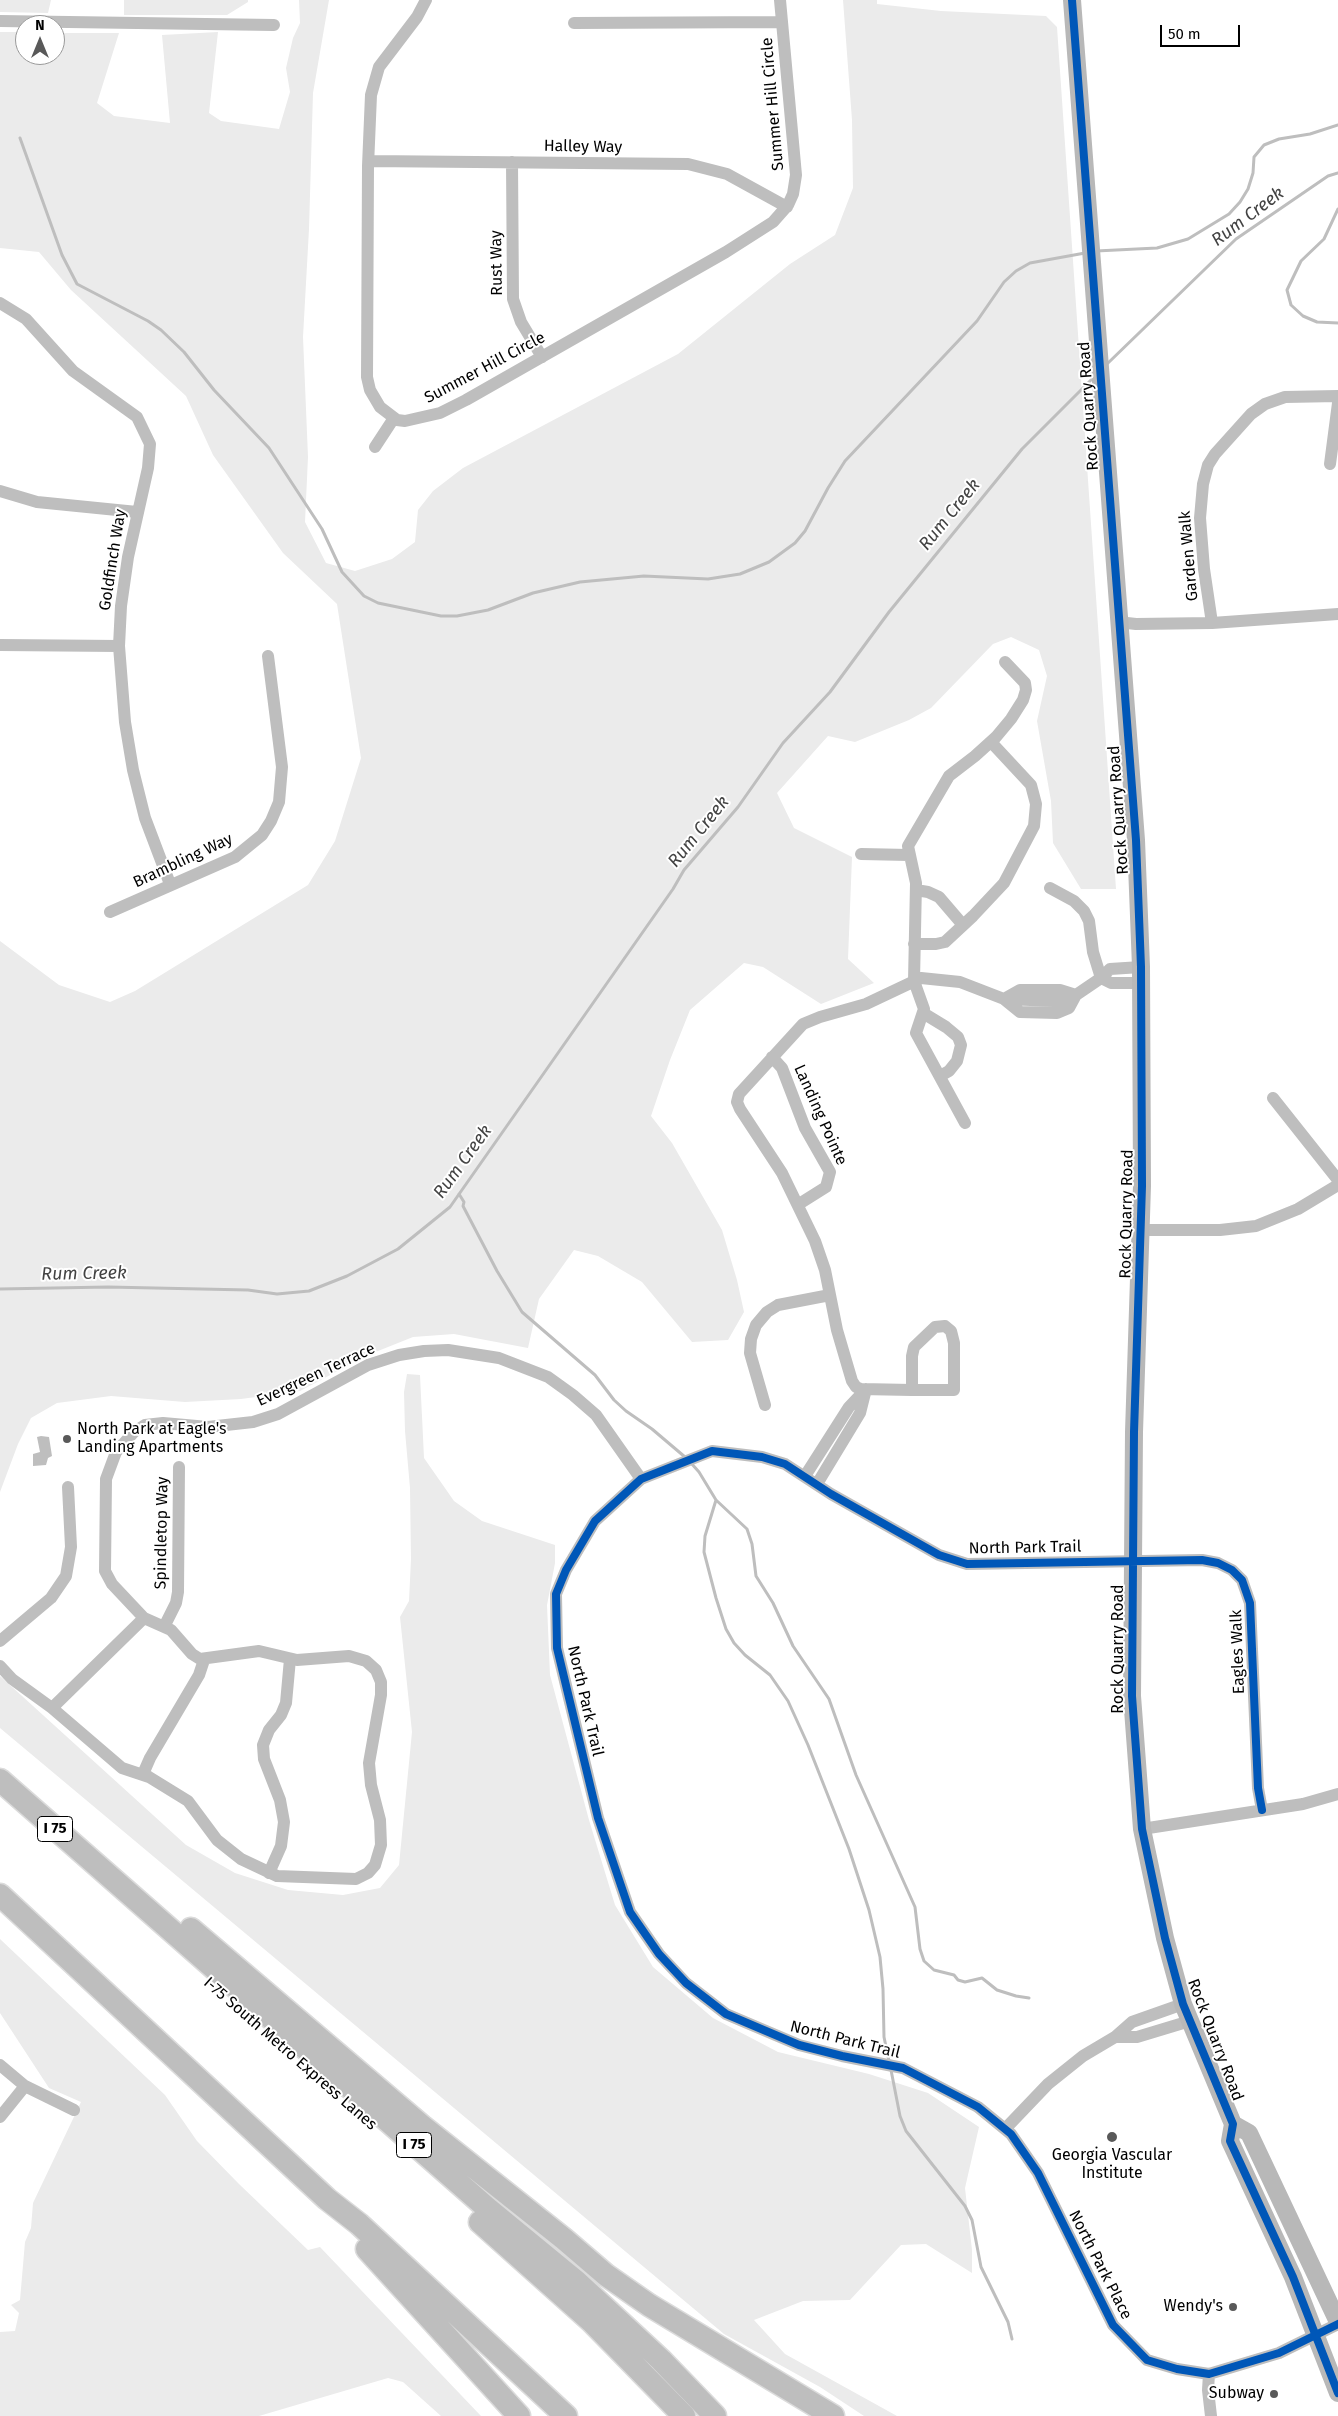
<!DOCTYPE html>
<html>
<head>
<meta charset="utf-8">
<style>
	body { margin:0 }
	#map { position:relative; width:1338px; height:2416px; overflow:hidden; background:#fff; font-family:"Fira Sans",sans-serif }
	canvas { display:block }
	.north { position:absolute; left:15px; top:15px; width:50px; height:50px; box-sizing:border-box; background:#fff; border:1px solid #999; border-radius:50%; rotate:0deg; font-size:14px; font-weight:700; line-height:20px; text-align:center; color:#000 }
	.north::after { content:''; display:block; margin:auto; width:18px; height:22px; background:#595959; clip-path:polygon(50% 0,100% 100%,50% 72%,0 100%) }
	.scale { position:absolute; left:1160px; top:25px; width:80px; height:22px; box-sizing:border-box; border:2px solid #000; border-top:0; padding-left:6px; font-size:15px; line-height:18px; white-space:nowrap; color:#000; -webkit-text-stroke:4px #fff; paint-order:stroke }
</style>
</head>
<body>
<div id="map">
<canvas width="1338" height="2416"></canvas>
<div class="north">N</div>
<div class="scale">50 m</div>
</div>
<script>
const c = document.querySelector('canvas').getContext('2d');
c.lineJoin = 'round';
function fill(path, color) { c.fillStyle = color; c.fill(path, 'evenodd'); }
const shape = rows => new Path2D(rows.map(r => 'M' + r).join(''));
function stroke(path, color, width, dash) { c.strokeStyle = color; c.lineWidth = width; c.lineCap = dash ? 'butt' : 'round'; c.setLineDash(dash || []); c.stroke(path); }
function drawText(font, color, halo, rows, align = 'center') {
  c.font = font + ' "Fira Sans",sans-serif'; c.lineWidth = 4; c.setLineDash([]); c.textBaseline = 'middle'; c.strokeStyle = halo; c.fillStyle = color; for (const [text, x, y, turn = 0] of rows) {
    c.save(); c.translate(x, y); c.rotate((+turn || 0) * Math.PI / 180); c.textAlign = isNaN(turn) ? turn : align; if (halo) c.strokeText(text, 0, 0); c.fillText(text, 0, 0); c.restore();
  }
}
fill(shape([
	[0,0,51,0,48,13,0,12],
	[124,0,248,0,248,2,227,15,124,15],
	[299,0,329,0,313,93,309,229,303,337,308,457,305,522,326,563,355,571,392,559,415,542,418,510,433,491,463,468,678,354,790,264,835,235,853,188,852,120,843,0,877,0,877,4,941,11,1046,16,1057,27,1116,889,1081,889,1053,843,1051,801,1037,721,1047,676,1039,650,1011,637,993,644,931,708,909,720,855,742,828,736,777,793,794,828,852,857,848,959,874,983,821,1004,763,967,744,963,690,1010,670,1060,651,1116,672,1143,722,1230,737,1280,744,1312,728,1340,692,1342,642,1282,598,1256,574,1250,539,1299,528,1348,454,1334,413,1337,368,1355,300,1391,241,1399,185,1402,111,1396,57,1403,31,1418,18,1444,0,1492,0,941,59,985,110,1002,135,991,308,885,335,841,361,758,337,604,283,553,213,455,186,396,71,290,39,252,0,248,0,32,25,32,25,55,55,55,55,33,119,33,97,103,114,116,170,123,162,35,218,32,209,113,221,121,279,129,290,92,286,68,293,38,300,23],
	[407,1374,420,1375,424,1458,454,1501,482,1521,555,1545,555,1563,547,1605,550,1675,589,1820,615,1905,653,1967,713,2018,778,2052,869,2074,928,2093,979,2127,965,2188,972,2250,972,2273,926,2244,901,2245,850,2300,803,2301,754,2320,785,2354,897,2416,864,2416,820,2387,724,2334,0,1728,0,1676,186,1845,235,1873,288,1890,343,1895,380,1888,399,1865,412,1732,400,1617,409,1601,411,1559,410,1488,405,1431,404,1392],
	[0,1939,165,2095,197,2141,239,2184,308,2250,320,2247,481,2416,441,2416,403,2382,388,2378,259,2416,0,2416,0,2332,15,2331,19,2313,11,2305,20,2300,25,2242,31,2228,33,2203,81,2102,49,2088,0,2013]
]), '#ebebeb');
fill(shape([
	[41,1436,49,1437,52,1456,48,1458,46,1465,33,1466,33,1454,40,1452,37,1437]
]), '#bebebe');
stroke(shape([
	[20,138,62,255,77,284,148,321,161,330,184,352,214,390,269,448,322,529,342,572,364,596,378,603,441,616,457,616,488,610,533,593,580,582,644,576,708,579,740,574,769,562,795,543,805,531,828,488,845,461,977,321,1004,282,1016,271,1030,263,1085,253],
	[1338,209,1324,239,1301,261,1287,290,1291,305,1303,316,1317,322,1338,323],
	[1096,251,1157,248,1188,239,1229,214,1240,202,1248,189,1253,173,1254,157,1264,145,1279,139,1310,134,1338,125],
	[1107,364,1236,239,1328,176,1338,173],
	[459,1194,464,1202,463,1206,497,1271,522,1312,595,1375,614,1400,626,1411,652,1429,685,1457],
	[0,1289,108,1287,248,1290,277,1294,309,1291,347,1276,398,1249,450,1207,673,889,684,870,738,807,783,743,830,692,889,612,1022,449,1094,377],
	[691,1463,699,1472,716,1500,747,1529,752,1544,756,1576,773,1603,793,1646,829,1699,856,1775,915,1907,920,1949,924,1961,934,1970,954,1975,958,1980,965,1982,982,1978,997,1990,1016,1996,1029,1998],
	[716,1500,705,1536,704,1552,716,1598,726,1629,734,1643,745,1655,770,1675,788,1701,808,1745,849,1849,869,1910,880,1957,883,1989,884,2037,889,2061],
	[891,2070,900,2116,906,2131,965,2206,972,2220,981,2267,1008,2322,1012,2339]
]), '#bebebe', 3);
const highway = shape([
	[0,1780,487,2208,577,2282,661,2360,715,2416],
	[0,1895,327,2199,359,2224,566,2416],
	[191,1929,422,2126,564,2239,606,2275,649,2305,833,2416],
	[480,2222,592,2322,684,2416],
	[367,2249,519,2416]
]);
stroke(highway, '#dbdbdb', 25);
stroke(shape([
	[426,0,417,17,379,67,371,95,368,166,367,377,370,390,380,407,397,420,405,421,440,413,466,400,726,252,773,222,788,205,793,194,796,175,780,0],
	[0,21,274,25],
	[574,23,782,22],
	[369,161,688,164,727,174,787,207],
	[512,162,513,299,521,322,542,357],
	[0,303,26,319,73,371,137,417,150,444,148,468,128,557,121,606,119,646,125,722,133,770,145,818,170,884],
	[375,447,394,418],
	[1330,464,1338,403],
	[0,491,37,502,137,512],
	[1118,622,1136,624,1212,623,1338,614],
	[1212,623,1204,569,1200,518,1203,484,1208,465,1215,454,1251,414,1265,404,1285,397,1338,396],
	[0,645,119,646],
	[861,854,909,855],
	[1050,888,1074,901,1084,911,1089,921,1093,952,1101,978,1111,983,1142,983],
	[916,890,928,892,939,897,963,925],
	[110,912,235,857,262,835,271,821,279,802,282,767,268,656],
	[914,944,936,944,945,942,973,916,1004,883,1034,826,1036,804,1031,785,991,742],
	[1004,999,1020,1012,1057,1013,1069,1008,1076,995],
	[1004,999,1020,990,1060,990,1076,995],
	[923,1013,946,1027,958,1037,961,1045,957,1061,949,1071,940,1076],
	[772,1057,782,1068,805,1128,830,1172,826,1187,799,1204],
	[1273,1098,1338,1180],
	[965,1123,916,1033,924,1009,914,981,916,883,908,846,949,776,975,756,996,737,1011,719,1023,700,1026,690,1025,683,1005,662],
	[1140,1230,1220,1230,1256,1226,1298,1209,1338,1185],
	[912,1390,912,1356,914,1347,935,1327,945,1326,951,1331,954,1343,954,1390,912,1390,861,1389,856,1387,852,1381,837,1330,825,1270,815,1241,782,1173,740,1109,737,1102,739,1094,803,1024,820,1017,866,1004,921,978,960,982,1004,999,1057,1001,1076,995,1101,978,1110,969,1141,967],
	[765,1405,750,1353,751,1339,756,1325,767,1312,778,1305,830,1295],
	[805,1476,849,1407,866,1389],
	[817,1484,860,1413,866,1389],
	[164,1627,176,1603,178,1592,179,1467],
	[0,1641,51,1598,66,1576,71,1547,68,1487],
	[0,1666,12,1679,52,1708,122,1768,149,1777,188,1801,217,1840,241,1859,277,1876,356,1879,368,1873,375,1865,381,1845,380,1820,371,1785,369,1763,381,1695,381,1682,376,1670,366,1661,349,1656,297,1660,259,1651,200,1659,192,1654,171,1630,144,1618,112,1584,105,1571,106,1479,116,1452,134,1432,145,1425,163,1423,208,1427,253,1422,278,1414,368,1365,399,1355,424,1351,448,1350,499,1358,548,1377,573,1395,596,1415,641,1479],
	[52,1708,144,1618],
	[143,1774,150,1758,199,1675,204,1660],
	[1262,1810,1258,1788,1250,1603,1242,1580,1232,1570,1218,1563,1202,1560,967,1564,939,1555,831,1494,785,1464,762,1457,712,1451,641,1479,606,1511,595,1521,566,1570,556,1594,557,1648,598,1818,630,1912,659,1954,686,1983,726,2014,799,2045,842,2056,903,2068,978,2107,1011,2134,1038,2173,1113,2325,1147,2360,1177,2369,1209,2374,1279,2353,1338,2324],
	[1142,1829,1303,1804,1338,1794],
	[269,1873,281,1846,284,1822,280,1800,264,1759,263,1745,269,1730,281,1715,286,1703,290,1659],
	[1115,2037,1137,2037,1190,2021],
	[0,2065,25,2086,74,2110],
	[0,2117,25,2086],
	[1005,2129,1048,2084,1083,2056,1115,2037,1132,2022,1183,2004],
	[1209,2374,1208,2390,1211,2416]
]), '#bebebe', 12);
stroke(shape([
	[1072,0,1136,840,1141,967,1142,1186,1134,1432,1132,1696,1142,1829,1165,1938,1183,2004,1233,2124,1230,2141,1293,2277,1338,2393],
	[1233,2124,1249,2133,1338,2322]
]), '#b8b8b8', 18);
stroke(highway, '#bebebe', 22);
stroke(shape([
	[1072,0,1136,840,1141,967,1142,1186,1134,1432,1132,1696,1142,1829,1165,1938,1183,2004,1233,2124,1230,2141,1293,2277,1338,2393],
	[1262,1810,1258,1788,1250,1603,1242,1580,1232,1570,1218,1563,1202,1560,967,1564,939,1555,831,1494,785,1464,762,1457,712,1451,641,1479,606,1511,595,1521,566,1570,556,1594,557,1648,598,1818,630,1912,659,1954,686,1983,726,2014,799,2045,842,2056,903,2068,978,2107,1011,2134,1038,2173,1113,2325,1147,2360,1177,2369,1209,2374,1279,2353,1338,2324]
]), '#0057b8', 8);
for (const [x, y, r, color] of [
	[67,1439,5,"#595959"],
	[1112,2137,6,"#595959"],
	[1233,2307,5,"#595959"],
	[1274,2394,5,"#595959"]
]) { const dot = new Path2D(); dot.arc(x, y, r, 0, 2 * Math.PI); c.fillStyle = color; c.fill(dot); stroke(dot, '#fff', 2); }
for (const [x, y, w] of [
	[55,1829,35],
	[414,2145,35]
]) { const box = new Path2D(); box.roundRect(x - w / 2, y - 12.5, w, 25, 4); c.fillStyle = '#fff'; c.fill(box); stroke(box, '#000', 1); }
drawText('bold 15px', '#000', null, [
	["I 75",55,1829],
	["I 75",414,2145]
]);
drawText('16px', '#000', '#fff', [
	["Summer Hill Circle",773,104,-95],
	["Halley Way",583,147,1],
	["Rust Way",497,263,-91],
	["Summer Hill Circle",485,368,-28],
	["Rock Quarry Road",1089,406,-94],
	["Garden Walk",1189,556,-95],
	["Goldfinch Way",113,560,-81],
	["Rock Quarry Road",1119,810,-94],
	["Brambling Way",183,861,-25],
	["Landing Pointe",820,1115,66],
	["Rock Quarry Road",1127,1214,-89],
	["Evergreen Terrace",316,1375,-25],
	["Spindletop Way",162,1533,-89],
	["North Park Trail",1025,1548,-1],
	["Rock Quarry Road",1119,1649,-90],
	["Eagles Walk",1238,1652,-92],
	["North Park Trail",585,1701,77],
	["North Park Trail",845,2040,14],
	["Rock Quarry Road",1215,2040,69],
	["I-75 South Metro Express Lanes",290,2054,41],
	["North Park Place",1100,2265,63]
]);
drawText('16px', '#000', '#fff', [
	["North Park at Eagle's",77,1430,"left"],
	["Landing Apartments",77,1448,"left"],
	["Georgia Vascular",1112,2156,"center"],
	["Institute",1112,2174,"center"],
	["Wendy's",1223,2307],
	["Subway",1264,2394]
], 'right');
drawText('italic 18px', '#434343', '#fff', [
	["Rum Creek",1248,217,-37],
	["Rum Creek",950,515,-51],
	["Rum Creek",699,832,-51],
	["Rum Creek",463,1162,-54],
	["Rum Creek",84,1274,-1]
]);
</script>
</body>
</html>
